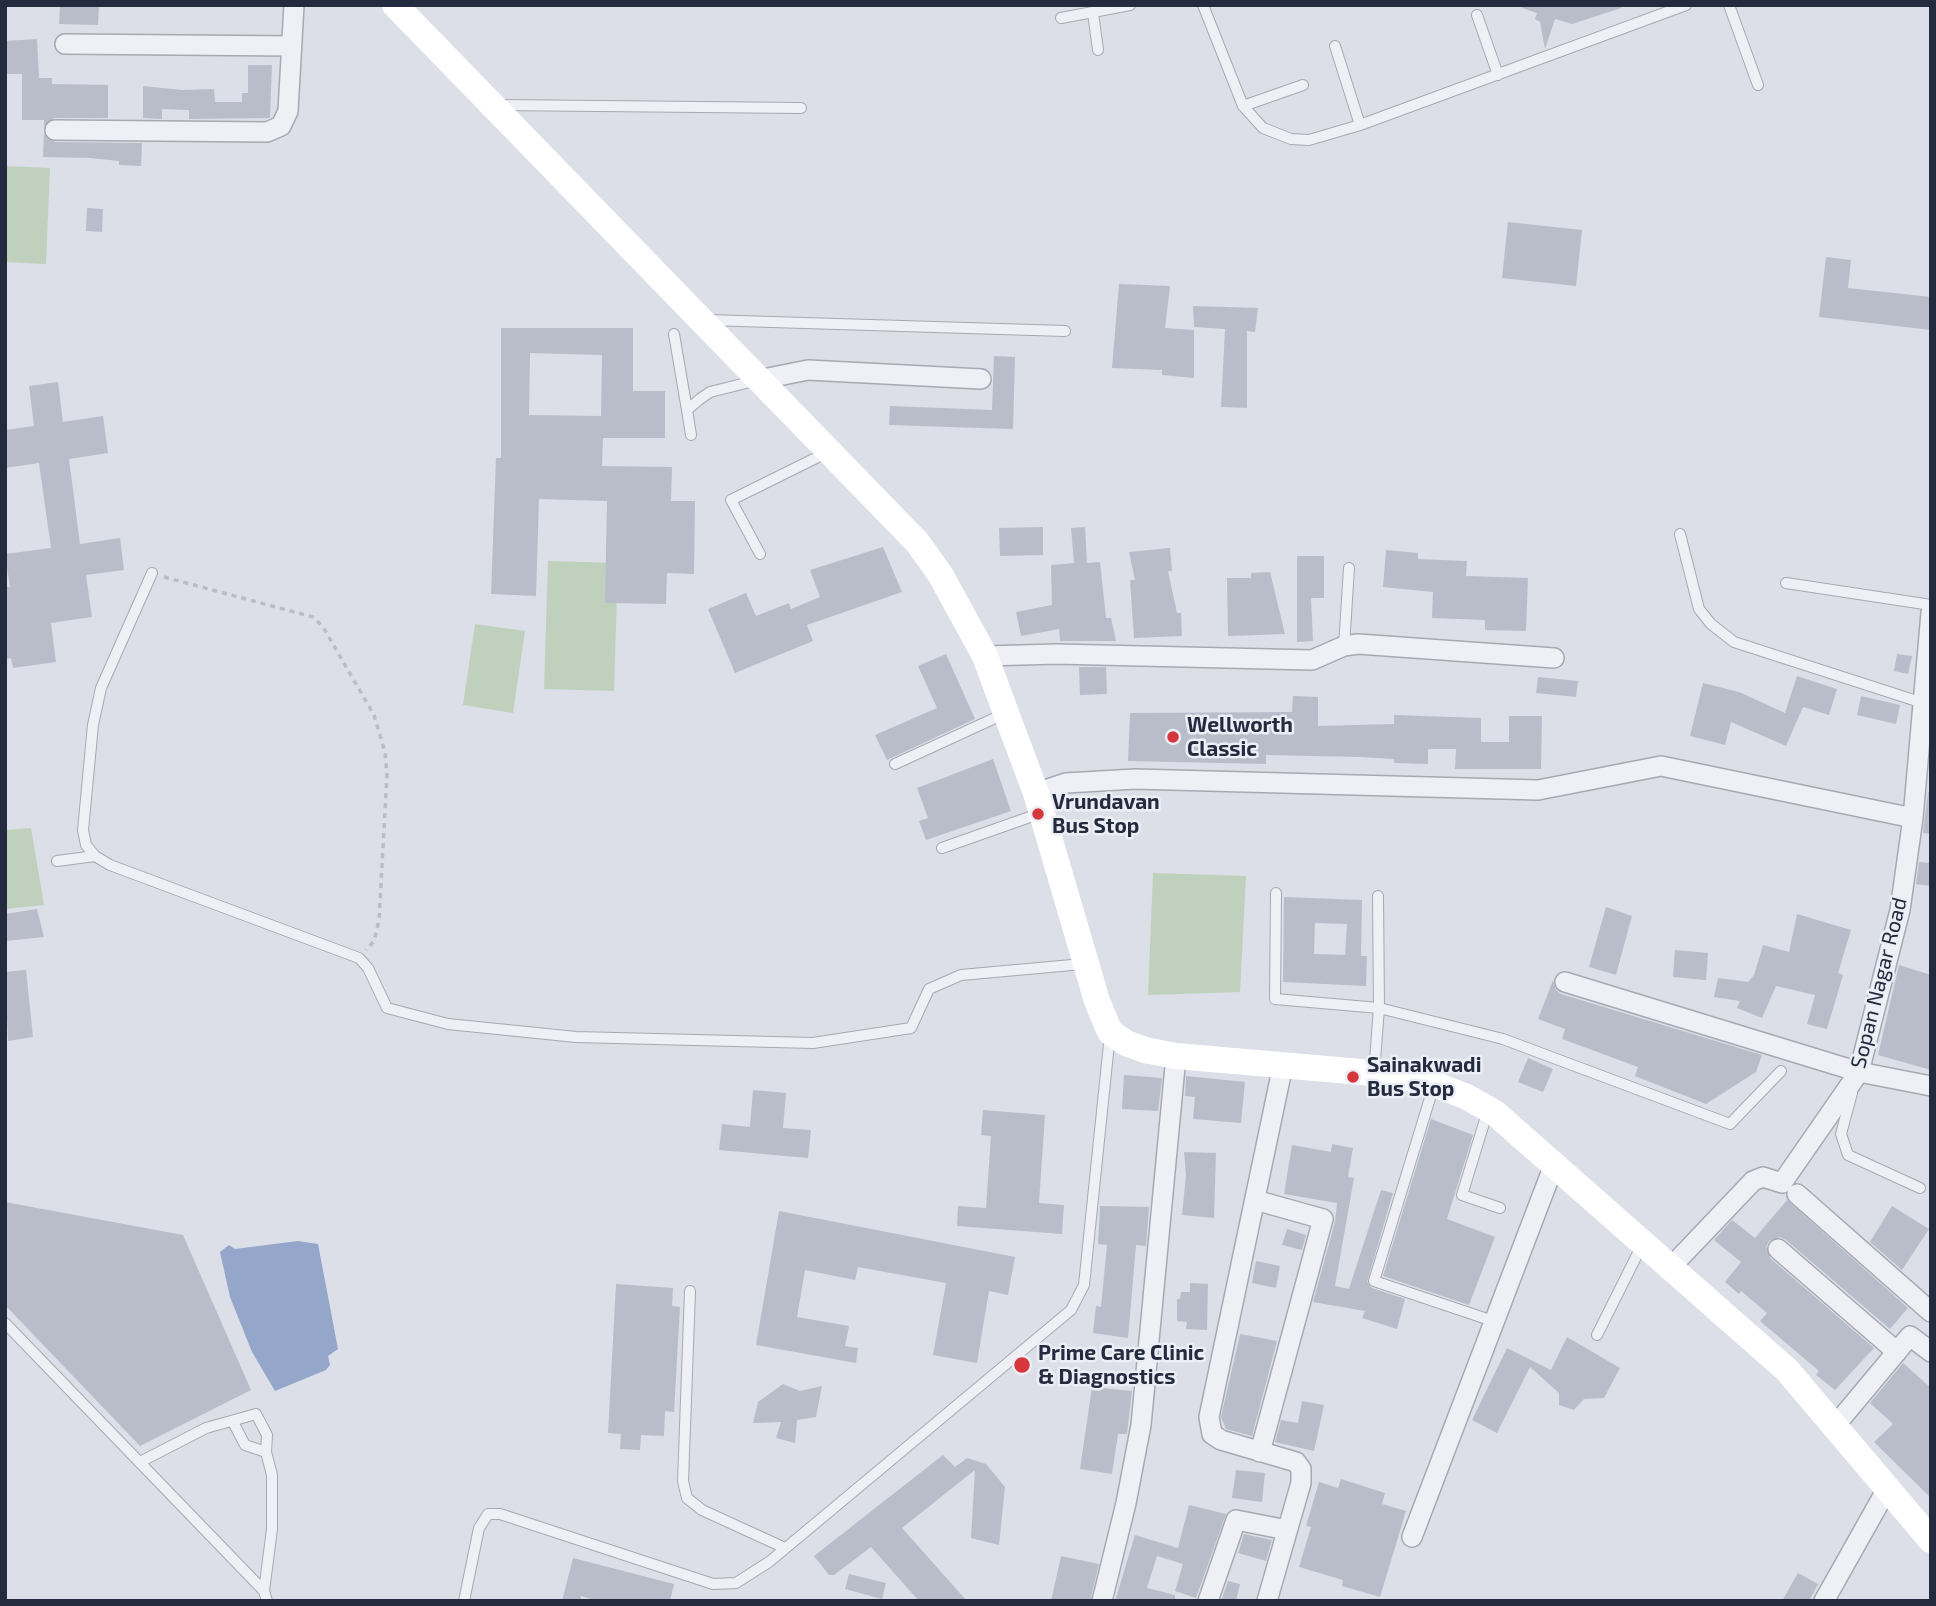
<!DOCTYPE html>
<html>
<head>
<meta charset="utf-8">
<style>
	body { margin:0 }
	#map { position:relative; width:1936px; height:1606px; overflow:hidden; background:#dcdfe7; font-family:"Exo 2",sans-serif }
	canvas { display:block }
	.frame { position:absolute; inset:0; border:7px solid #252b3e; pointer-events:none }
</style>
</head>
<body>
<div id="map">
<canvas width="1936" height="1606"></canvas>
<div class="frame"></div>
</div>
<script>
const c = document.querySelector('canvas').getContext('2d');
c.lineJoin = 'round';
function fill(path, color) { c.fillStyle = color; c.fill(path, 'evenodd'); }
const shape = rows => new Path2D(rows.map(r => 'M' + r).join(''));
function stroke(path, color, width, dash) { c.strokeStyle = color; c.lineWidth = width; c.lineCap = dash ? 'butt' : 'round'; c.setLineDash(dash || []); c.stroke(path); }
function drawText(font, color, halo, rows, align = 'center') {
  c.font = font + ' "Exo 2",sans-serif'; c.lineWidth = 5; c.setLineDash([]); c.textBaseline = 'middle'; c.strokeStyle = halo; c.fillStyle = color; for (const [text, x, y, turn = 0] of rows) {
    c.save(); c.translate(x, y); c.rotate((+turn || 0) * Math.PI / 180); c.textAlign = isNaN(turn) ? turn : align; if (halo) c.strokeText(text, 0, 0); c.fillText(text, 0, 0); c.restore();
  }
}
fill(shape([
	[5,166,50,168,46,264,5,262],
	[548,561,618,563,614,691,544,689],
	[475,624,525,631,513,713,463,705],
	[31,828,44,905,5,909,5,830],
	[1153,873,1246,876,1240,992,1148,995]
]), '#bfd1bc');
fill(shape([
	[298,1241,318,1244,338,1349,328,1356,330,1365,326,1370,275,1391,252,1352,230,1297,220,1252,229,1245,235,1249]
]), '#94a7ca');
fill(shape([
	[60,5,99,5,98,25,59,24],
	[1523,5,1621,5,1621,8,1572,24,1555,19,1545,49,1540,22,1535,19,1537,13,1522,8],
	[37,39,39,78,52,78,52,84,108,85,108,118,54,118,44,126,44,120,22,120,22,74,5,74,5,41],
	[248,65,272,65,270,118,189,119,189,110,162,109,162,119,143,118,143,86,182,90,214,89,215,102,242,102,242,93,248,93],
	[44,134,55,142,142,143,141,166,119,165,119,161,90,158,43,157],
	[87,208,103,209,102,232,86,231],
	[1508,222,1582,230,1576,286,1502,278],
	[1826,257,1851,260,1848,288,1931,297,1931,330,1819,317],
	[1119,284,1170,286,1165,328,1194,330,1194,378,1162,375,1162,370,1112,368],
	[1193,306,1258,308,1255,332,1247,331,1247,408,1221,407,1225,329,1194,327],
	[501,328,633,328,633,391,665,391,665,438,603,438,602,466,672,467,671,501,695,501,694,574,667,573,666,604,605,603,607,501,539,499,536,596,491,594,496,458,501,458],
	[530,353,602,355,601,416,529,415],
	[994,356,1015,357,1013,429,889,425,890,406,992,410],
	[58,382,63,422,103,416,108,453,69,459,80,544,120,538,124,570,86,575,92,617,51,623,56,662,13,668,11,658,5,659,5,587,10,587,5,554,51,548,39,463,5,468,5,430,34,426,29,386],
	[1043,527,1043,555,1000,556,999,528],
	[1085,527,1087,563,1100,562,1106,618,1111,618,1116,641,1060,641,1059,629,1021,636,1016,612,1052,605,1051,565,1074,563,1071,528],
	[883,547,902,592,807,625,813,641,735,673,708,609,746,593,756,616,789,603,791,609,820,597,810,570],
	[1170,548,1172,571,1168,571,1177,613,1181,613,1182,636,1134,638,1130,580,1135,580,1129,552],
	[1386,550,1418,553,1418,559,1467,561,1466,576,1528,578,1526,631,1485,630,1485,620,1432,618,1433,592,1383,587],
	[1297,556,1324,556,1324,598,1311,598,1313,641,1297,642],
	[1270,572,1285,634,1228,636,1227,578,1251,578,1251,573],
	[946,654,975,719,887,760,875,735,937,708,918,666],
	[1897,654,1912,656,1908,674,1894,671],
	[1079,667,1106,667,1107,694,1080,695],
	[1797,676,1837,689,1829,715,1803,707,1786,746,1731,722,1725,745,1690,736,1703,683,1739,692,1785,713],
	[1538,677,1578,681,1576,697,1536,693],
	[1293,696,1318,697,1318,726,1394,724,1394,715,1481,718,1481,742,1509,742,1509,716,1542,716,1541,769,1455,769,1456,749,1428,749,1428,764,1394,763,1394,759,1360,757,1266,755,1266,764,1128,761,1130,713,1292,712],
	[1861,696,1900,705,1896,724,1857,715],
	[993,759,1011,811,926,840,919,821,928,818,917,788],
	[1928,792,1931,792,1931,834,1923,833],
	[1919,862,1931,863,1931,886,1916,884],
	[1284,897,1362,900,1361,956,1367,956,1366,986,1283,982],
	[1315,923,1347,924,1345,955,1314,954],
	[1606,907,1632,916,1616,975,1589,967],
	[37,909,44,937,5,941,5,914],
	[1797,914,1851,930,1838,973,1843,975,1827,1029,1807,1024,1815,995,1776,986,1762,1018,1737,1008,1740,1001,1714,997,1718,978,1748,982,1754,975,1763,945,1789,952],
	[1675,950,1708,953,1706,980,1673,977],
	[1899,965,1931,975,1931,1070,1878,1055],
	[26,970,33,1037,8,1041,5,972],
	[1553,980,1556,990,1561,994,1762,1055,1756,1072,1706,1104,1635,1076,1638,1067,1562,1039,1565,1029,1538,1019],
	[1528,1058,1553,1069,1543,1092,1518,1082],
	[1124,1075,1162,1078,1158,1111,1122,1109],
	[1186,1076,1245,1082,1241,1123,1193,1119,1195,1097,1185,1096],
	[753,1090,786,1093,783,1128,811,1130,808,1158,719,1150,722,1124,750,1127],
	[983,1110,1045,1115,1039,1203,1064,1205,1062,1234,957,1226,958,1206,986,1208,991,1136,981,1135],
	[1431,1119,1473,1135,1447,1219,1495,1237,1469,1305,1383,1276],
	[1332,1144,1353,1148,1348,1177,1354,1178,1335,1286,1349,1289,1381,1190,1393,1193,1367,1282,1372,1288,1405,1299,1397,1329,1362,1318,1365,1311,1313,1302,1335,1222,1337,1203,1284,1194,1292,1145,1331,1152],
	[1184,1152,1216,1153,1214,1218,1182,1215,1186,1175],
	[1787,1200,1908,1308,1890,1329,1786,1240,1780,1237,1769,1241,1766,1247,1770,1258,1874,1348,1835,1390,1816,1375,1819,1371,1760,1321,1767,1313,1741,1291,1739,1294,1725,1282,1741,1262,1714,1240,1732,1220,1755,1238],
	[5,1202,183,1235,251,1390,140,1446,5,1305],
	[1100,1206,1149,1207,1146,1246,1136,1245,1128,1338,1093,1333,1096,1306,1101,1307,1107,1245,1098,1244],
	[1892,1206,1929,1229,1902,1270,1870,1242],
	[779,1211,1015,1257,1008,1295,989,1291,977,1363,933,1355,946,1283,858,1267,855,1280,805,1270,797,1317,849,1326,845,1346,858,1348,856,1363,756,1345],
	[1287,1229,1306,1235,1302,1250,1282,1245],
	[1256,1261,1280,1266,1276,1288,1252,1283],
	[1190,1283,1208,1284,1207,1330,1186,1329,1187,1322,1177,1321,1177,1299,1180,1299,1181,1292,1190,1292],
	[616,1284,673,1288,672,1306,680,1307,674,1412,665,1411,664,1436,641,1435,640,1450,620,1449,621,1434,608,1433],
	[1240,1334,1277,1341,1252,1436,1226,1429,1221,1417],
	[1567,1337,1620,1368,1604,1398,1584,1399,1574,1410,1559,1405,1559,1393,1530,1367,1497,1433,1472,1420,1507,1348,1551,1370],
	[1903,1363,1931,1388,1931,1498,1874,1442,1893,1424,1870,1403],
	[783,1384,800,1391,822,1386,816,1417,797,1420,795,1443,776,1438,781,1422,753,1423,758,1402],
	[1092,1387,1132,1391,1127,1434,1118,1434,1112,1474,1080,1469],
	[1302,1401,1324,1405,1314,1451,1275,1442,1281,1420,1298,1423],
	[943,1455,955,1467,967,1458,986,1464,1005,1487,999,1545,971,1538,975,1470,902,1528,967,1601,919,1601,871,1547,834,1575,829,1575,814,1556],
	[1236,1470,1265,1473,1262,1502,1232,1498],
	[1341,1479,1385,1493,1382,1504,1406,1511,1380,1597,1342,1586,1343,1580,1299,1567,1311,1527,1306,1526,1319,1482,1338,1488],
	[1189,1505,1226,1514,1196,1598,1175,1591,1183,1564,1157,1556,1147,1588,1175,1595,1175,1601,1115,1601,1135,1535,1178,1548],
	[1244,1534,1272,1540,1266,1561,1238,1553],
	[1061,1556,1099,1564,1090,1601,1051,1601],
	[573,1558,674,1584,670,1601,597,1601,581,1596,581,1601,562,1601],
	[1798,1573,1818,1584,1809,1601,1782,1601],
	[849,1574,886,1583,882,1599,845,1589],
	[1228,1581,1240,1584,1236,1601,1221,1601]
]), '#b9bdca');
const lane = shape([
	[1203,5,1243,106,1263,128,1291,139,1309,140,1360,125,1686,5],
	[1729,5,1758,85],
	[1093,13,1098,50],
	[1477,15,1498,75],
	[1061,18,1130,5],
	[1335,46,1360,125],
	[499,105,801,108],
	[1243,106,1303,85],
	[707,320,1065,331],
	[674,334,687,410],
	[691,435,687,410,700,399,710,392,758,380],
	[1680,534,1699,609,1711,624,1734,642,1923,703],
	[760,554,731,500,828,452],
	[152,573,101,688,93,725,83,830,86,845,95,856,110,865,359,958,368,968,387,1008,448,1024,576,1037,813,1043,911,1028,929,989,961,975,1083,964],
	[1786,583,1931,605],
	[1344,646,1349,568],
	[895,764,1006,713],
	[942,848,1041,813],
	[57,861,95,856],
	[1276,893,1275,999,1379,1008,1503,1039,1730,1124,1781,1071],
	[1374,1073,1379,1008,1378,896],
	[1434,1085,1374,1281,1496,1322],
	[1852,1093,1841,1134,1848,1155,1920,1188],
	[1488,1110,1462,1195,1500,1208],
	[690,1291,683,1481,687,1498,702,1510,785,1548],
	[5,1323,264,1591,267,1601],
	[1597,1335,1642,1245],
	[233,1422,245,1445,266,1452],
	[140,1462,206,1428,256,1414,267,1435,266,1452,272,1475,272,1529,264,1591],
	[464,1601,479,1528,488,1514,500,1514,713,1584,736,1583,769,1562,1071,1310,1084,1285,1110,1034]
]);
const street = shape([
	[65,44,291,46],
	[55,130,267,132,281,126,288,111,294,5],
	[758,380,808,370,981,379],
	[985,656,1056,654,1312,660,1344,646,1358,644,1554,658],
	[1036,793,1066,783,1135,779,1538,790,1661,766,1913,818],
	[1565,982,1859,1072,1931,1086],
	[1797,1194,1931,1312],
	[1255,1200,1323,1219,1260,1452],
	[1778,1249,1897,1352],
	[1672,1266,1753,1181,1763,1177,1782,1183,1859,1072,1900,910,1913,818,1931,613],
	[1834,1427,1910,1336,1931,1352],
	[1412,1537,1554,1165],
	[1102,1601,1126,1503,1141,1425,1176,1056],
	[1208,1601,1236,1520,1287,1530],
	[1267,1601,1301,1483,1301,1469,1296,1462,1221,1440,1212,1434,1209,1417,1283,1065],
	[1824,1601,1887,1489]
]);
stroke(lane, '#a5a9b4', 12);
stroke(street, '#a5a9b4', 22);
stroke(shape([
	[164,577,313,617,323,627,374,715,385,752,387,775,379,920,374,941,366,950]
]), '#babdc5', 3.5, [5, 5]);
stroke(lane, '#eff0f5', 10);
stroke(street, '#eff0f5', 19);
stroke(shape([
	[395,5,917,542,940,574,985,656,1006,713,1036,793,1097,1001,1110,1032,1126,1043,1145,1050,1176,1056,1396,1075,1434,1084,1467,1097,1495,1113,1787,1370,1931,1540]
]), '#fff', 26);
for (const [x, y, r, color] of [
	[1173,737,7,"#d6373c"],
	[1038,814,7,"#d6373c"],
	[1353,1077,7,"#d6373c"],
	[1022,1365,9,"#d6373c"]
]) { const dot = new Path2D(); dot.arc(x, y, r, 0, 2 * Math.PI); c.fillStyle = color; c.fill(dot); stroke(dot, '#ebeef5', 2.5); }
drawText('bold 21px', '#252b3e', '#ebeef5', [
	["Wellworth",1187,725],
	["Classic",1187,749],
	["Vrundavan",1052,802],
	["Bus Stop",1052,826],
	["Sainakwadi",1367,1065],
	["Bus Stop",1367,1089],
	["Prime Care Clinic",1038,1353],
	["& Diagnostics",1038,1377]
], 'left');
drawText('21px', '#252b3e', '#ebeef5', [
	["Sopan Nagar Road",1879,983,-76]
]);
</script>
</body>
</html>
